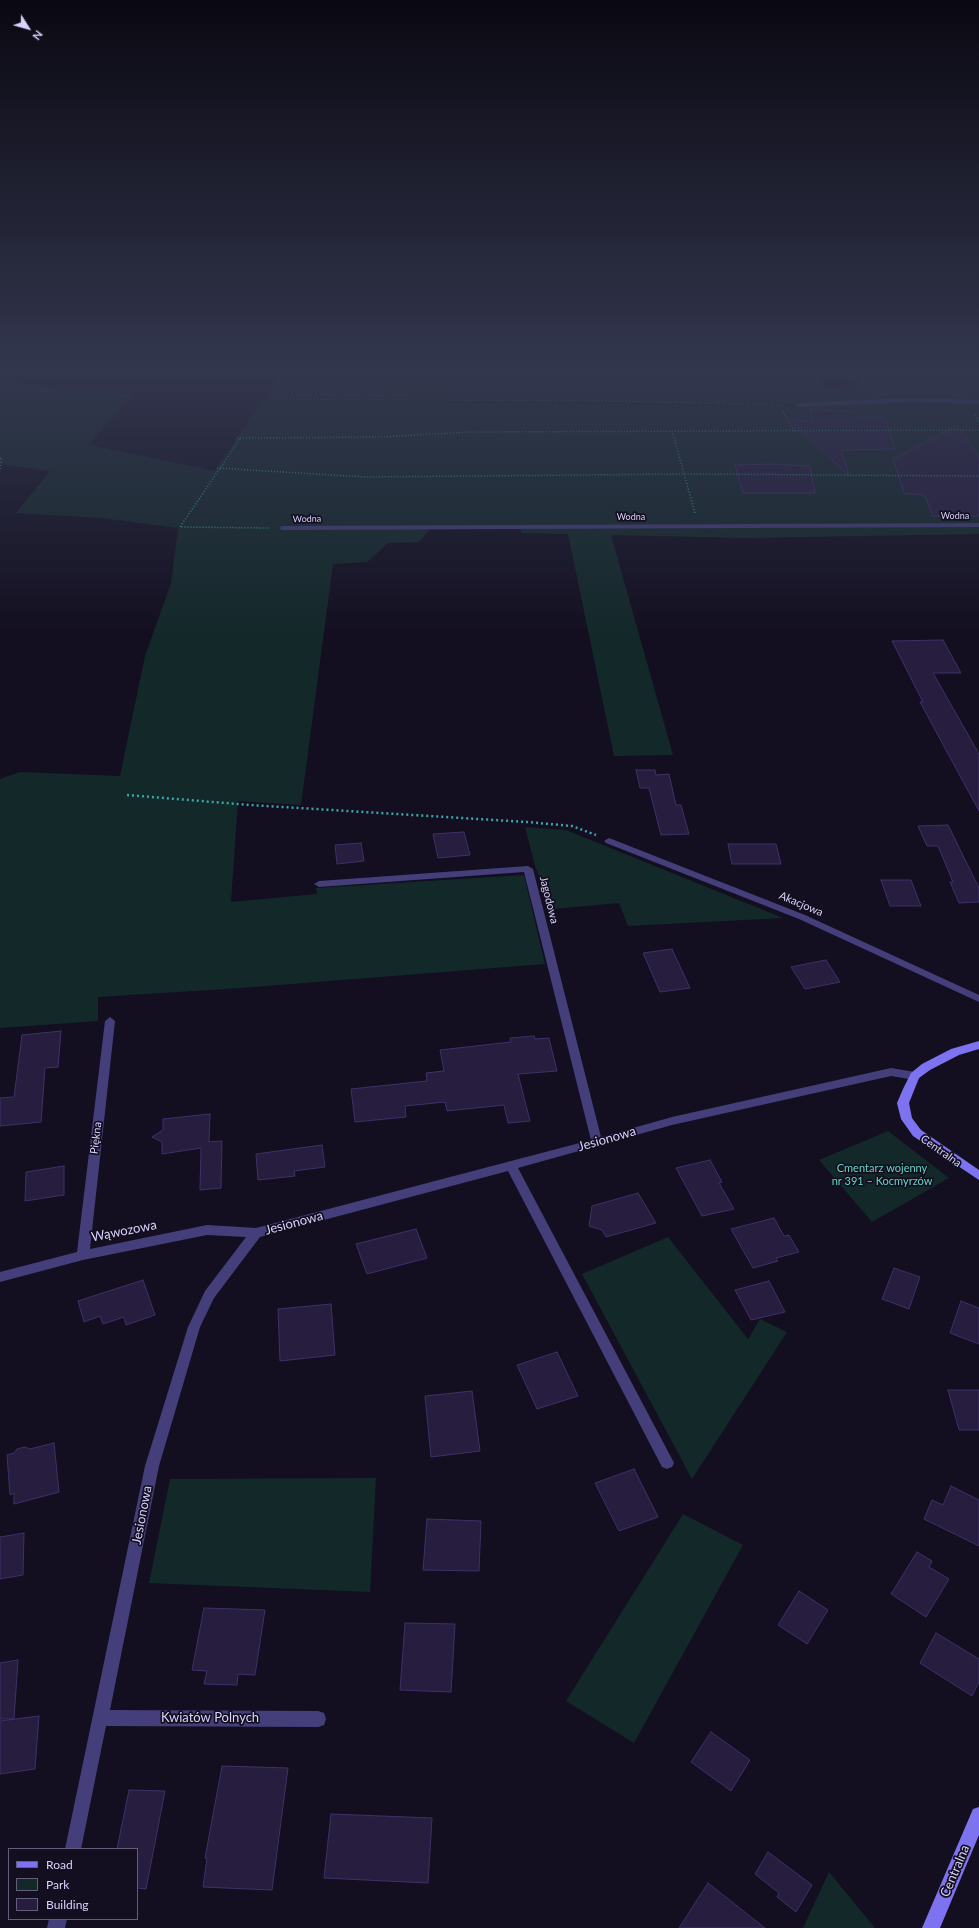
<!DOCTYPE html>
<html>
<head>
<meta charset="utf-8">
<style>
	body { margin:0 }
	#map { position:relative; width:979px; height:1928px; overflow:hidden; background:#130f20; font-family:Lato,sans-serif }
	canvas { display:block }
	.legend { position:absolute; left:8px; top:1848px; width:130px; height:72px; box-sizing:border-box; background:#130f20; border:1px solid #625d78; margin:0; padding:5px 7px; list-style:none; font-size:12px; color:#d9d2fb }
	.legend li { display:flex; align-items:center; gap:8px; height:20px }
	.legend b { width:20px; border:1px solid #625d78 }
	.north { position:absolute; left:8px; top:8px; width:40px; height:40px; -webkit-text-stroke:3px #130f20; paint-order:stroke; rotate:127deg; font-size:11px; font-weight:700; line-height:16px; text-align:center; color:#d9d2fb }
	.north::after { content:''; display:block; margin:auto; width:14px; height:18px; background:#d9d2fb; clip-path:polygon(50% 0,100% 100%,50% 72%,0 100%) }
</style>
</head>
<body>
<div id="map">
<canvas width="979" height="1928"></canvas>
<ul class="legend">
<li><b style="height:5px;background:#7d73f1"></b>Road</li>
<li><b style="height:11px;background:#132829"></b>Park</li>
<li><b style="height:11px;background:#261d3f"></b>Building</li>
</ul>
<div class="north">N</div>
</div>
<script>
const c = document.querySelector('canvas').getContext('2d');
c.lineJoin = 'round';
function fill(path, color) { c.fillStyle = color; c.fill(path, 'evenodd'); }
const shape = rows => new Path2D(rows.map(r => 'M' + r).join(''));
function stroke(path, color, width, dash) { c.strokeStyle = color; c.lineWidth = width; c.lineCap = dash ? 'butt' : 'round'; c.setLineDash(dash || []); c.stroke(path); }
function drawText(font, color, halo, rows, align = 'center') {
  c.font = font + ' Lato,sans-serif'; c.lineWidth = 3.5; c.setLineDash([]); c.textBaseline = 'middle'; c.strokeStyle = halo; c.fillStyle = color; for (const [text, x, y, turn = 0] of rows) {
    c.save(); c.translate(x, y); c.rotate((+turn || 0) * Math.PI / 180); c.textAlign = isNaN(turn) ? turn : align; if (halo) c.strokeText(text, 0, 0); c.fillText(text, 0, 0); c.restore();
  }
}
fill(shape([
	[284,368,472,368,454,399,266,398],
	[478,368,820,368,819,388,860,390,859,368,979,368,979,401,863,400,787,404,459,399],
	[0,380,66,390,132,394,89,445,215,471,262,400,790,406,913,401,979,404,979,523,433,526,419,542,388,543,367,562,333,564,301,805,238,801,231,902,317,894,316,888,524,875,545,964,241,988,98,997,98,1021,0,1028,0,779,20,772,120,776,145,656,171,583,178,528,101,518,16,513,50,471,0,464],
	[828,526,979,527,979,534,745,538,611,535,673,755,614,756,568,534,521,533,521,528],
	[525,827,566,830,783,918,628,926,619,903,553,909,535,866],
	[888,1131,949,1178,872,1222,819,1160],
	[668,1237,748,1339,760,1319,787,1332,692,1479,582,1274],
	[376,1478,370,1592,149,1583,170,1479],
	[683,1514,743,1545,634,1743,566,1701],
	[829,1872,875,1928,803,1928]
]), '#132829');
const building = shape([
	[811,409,855,412,856,417,885,418,895,449,841,450,849,476,790,420,811,421,811,409],
	[957,426,979,457,979,516,933,516,925,495,904,493,893,459,957,426],
	[770,464,810,466,815,493,743,493,735,465,770,464],
	[943,640,961,673,933,673,979,754,979,811,920,702,923,702,892,641,943,640],
	[636,770,655,770,656,775,669,774,676,805,681,805,689,834,661,835,649,788,640,788,636,770],
	[948,825,979,888,979,902,959,903,950,882,953,882,938,846,927,846,918,826,948,825],
	[464,832,470,855,438,858,433,834,464,832],
	[361,843,364,861,337,864,335,845,361,843],
	[728,844,776,844,781,864,732,864,728,844],
	[881,880,911,880,921,906,890,906,881,880],
	[672,949,690,988,660,992,643,953,672,949],
	[826,960,840,982,805,989,791,967,826,960],
	[61,1031,58,1067,45,1068,41,1122,0,1126,0,1098,14,1097,22,1035,61,1031],
	[534,1036,535,1039,549,1038,557,1071,518,1074,530,1121,508,1123,504,1105,447,1111,445,1102,405,1106,406,1117,355,1122,351,1089,427,1081,426,1073,444,1071,440,1050,511,1042,510,1038,534,1036],
	[210,1114,209,1142,222,1141,221,1188,200,1190,201,1148,162,1154,162,1142,152,1137,163,1130,163,1119,210,1114],
	[322,1145,325,1167,294,1171,295,1176,258,1180,256,1154,322,1145],
	[710,1160,722,1182,719,1183,734,1209,702,1216,676,1168,710,1160],
	[64,1166,64,1195,25,1201,26,1172,64,1166],
	[638,1193,656,1223,606,1237,602,1230,589,1226,592,1206,638,1193],
	[774,1218,784,1236,789,1235,799,1252,776,1258,778,1261,753,1268,731,1229,774,1218],
	[416,1229,427,1258,367,1274,356,1244,416,1229],
	[894,1268,920,1277,909,1309,882,1299,894,1268],
	[143,1280,155,1315,126,1325,124,1317,103,1324,100,1316,84,1322,78,1301,143,1280],
	[769,1281,785,1312,751,1320,735,1290,769,1281],
	[961,1301,979,1308,979,1344,950,1333,961,1301],
	[331,1304,335,1355,280,1361,278,1309,331,1304],
	[557,1352,578,1396,537,1409,517,1365,557,1352],
	[948,1390,979,1390,979,1430,959,1430,948,1390],
	[472,1391,480,1451,431,1457,425,1396,472,1391],
	[54,1443,59,1492,14,1504,14,1493,10,1495,7,1455,14,1453,17,1449,25,1447,30,1449,54,1443],
	[634,1469,658,1517,619,1531,595,1483,634,1469],
	[951,1486,979,1500,979,1546,924,1519,932,1500,943,1505,951,1486],
	[427,1519,481,1521,479,1571,423,1570,427,1519],
	[24,1533,23,1575,0,1579,0,1537,24,1533],
	[917,1552,932,1561,929,1567,949,1579,926,1617,891,1594,917,1552],
	[799,1591,828,1610,807,1644,778,1625,799,1591],
	[204,1608,265,1610,255,1675,238,1674,237,1685,204,1684,207,1671,192,1670,204,1608],
	[405,1623,455,1624,451,1692,400,1690,405,1623],
	[936,1633,979,1659,979,1682,972,1696,920,1663,936,1633],
	[18,1660,14,1719,0,1719,0,1663,18,1660],
	[39,1716,35,1769,0,1774,0,1721,39,1716],
	[711,1732,750,1760,731,1791,691,1762,711,1732],
	[222,1766,288,1768,272,1890,203,1887,207,1858,205,1858,222,1766],
	[129,1790,165,1791,146,1889,137,1888,137,1849,117,1849,129,1790],
	[331,1814,432,1818,428,1883,324,1878,331,1814],
	[768,1852,812,1885,796,1912,777,1897,779,1893,755,1874,768,1852],
	[708,1883,765,1928,679,1928,708,1883]
]);
fill(building, '#261d3f');
stroke(building, '#3f3168', 1);
stroke(shape([
	[841,368,845,375,858,383,859,389],
	[269,399,603,401,783,405],
	[456,400,475,368],
	[783,412,794,431],
	[975,415,979,423],
	[672,431,695,513],
	[237,438,381,437,467,432,979,430],
	[240,439,180,527,269,528],
	[0,458,2,458,0,470],
	[217,468,366,477,684,474,979,476]
]), '#3aa7a7', 1.5, [1, 2]);
stroke(shape([
	[127,795,250,805,527,822,572,826,596,835]
]), '#3aa7a7', 2.5, [2, 3]);
fill(shape([
	[913,398,979,400,979,404,913,402,797,407,794,405,797,403,913,398],
	[979,523,979,527,282,530,279,528,282,526,979,523],
	[609,838,805,915,979,995,979,1002,799,919,606,843,604,841,609,838],
	[528,866,533,869,601,1137,672,1117,891,1068,915,1072,919,1073,920,1076,919,1079,915,1080,891,1076,672,1125,518,1168,672,1459,674,1463,672,1467,667,1469,662,1467,508,1171,260,1237,214,1298,200,1327,159,1466,110,1710,318,1711,324,1713,326,1719,324,1725,318,1727,106,1726,81,1849,65,1849,145,1466,188,1327,205,1291,246,1237,207,1235,83,1260,0,1282,0,1272,77,1252,105,1021,110,1017,115,1021,90,1249,207,1225,256,1228,591,1140,524,872,319,887,314,884,319,881,528,866],
	[49,1919,67,1919,65,1928,47,1928,49,1919]
]), '#443f7a');
fill(shape([
	[979,1041,979,1049,959,1055,930,1070,919,1078,909,1103,912,1118,921,1130,979,1170,979,1180,913,1136,901,1119,897,1103,903,1089,911,1073,922,1064,951,1049,979,1041],
	[979,1807,979,1835,940,1928,922,1928,973,1809,979,1807]
]), '#7d73f1');
const sky = c.createLinearGradient(0, 0, 0, 638);
sky.addColorStop(0, '#0a0812');
sky.addColorStop(0.58, '#33374e');
sky.addColorStop(1, '#33374e00');
c.fillStyle = sky;
c.fillRect(0, 0, 979, 638);
drawText('9px', '#d9d2fb', '#130f20', [
	["Wodna",955,516],
	["Wodna",631,517],
	["Wodna",307,519,-1]
]);
drawText('11px', '#d9d2fb', '#130f20', [
	["Jagodowa",549,900,76],
	["Akacjowa",801,904,23],
	["Piękna",96,1138,-83],
	["Centralna",941,1151,35]
]);
drawText('11px', '#66d3be', '#130f20', [
	["Cmentarz wojenny",882,1168],
	["nr 391 – Kocmyrzów",882,1181]
]);
drawText('13px', '#d9d2fb', '#130f20', [
	["Jesionowa",607,1139,-16],
	["Jesionowa",294,1223,-15],
	["Wąwozowa",124,1231,-11],
	["Jesionowa",142,1515,-79],
	["Kwiatów Polnych",210,1718],
	["Centralna",955,1871,-67]
]);
</script>
</body>
</html>
